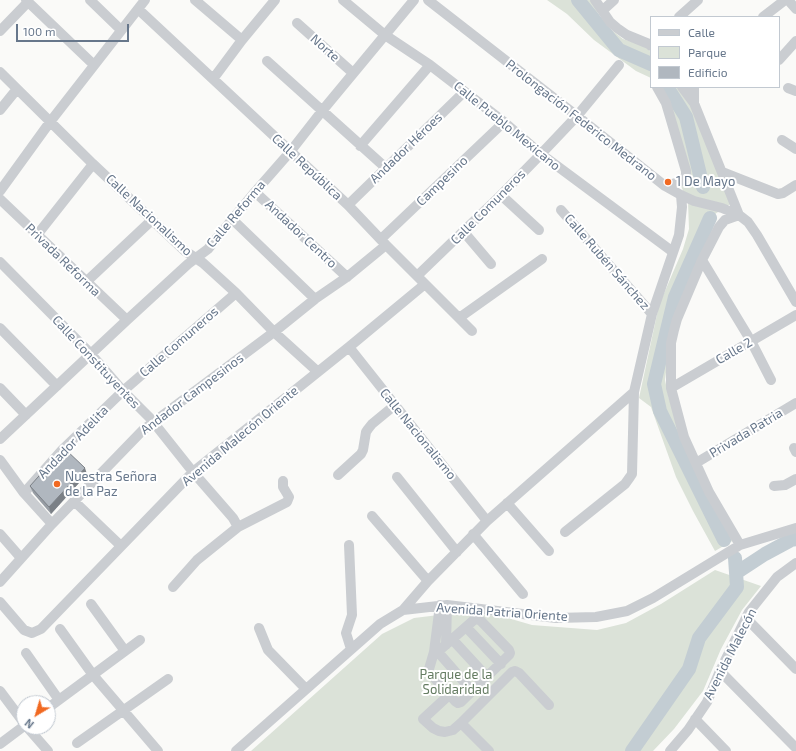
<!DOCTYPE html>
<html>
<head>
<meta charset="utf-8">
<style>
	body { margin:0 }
	#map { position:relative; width:796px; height:751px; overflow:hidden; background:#fafaf8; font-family:"Exo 2",sans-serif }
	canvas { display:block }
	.legend { position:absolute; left:650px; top:16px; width:130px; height:72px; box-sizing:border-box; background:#fff; border:1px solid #c2c9d1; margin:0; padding:5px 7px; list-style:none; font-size:12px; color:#67778b }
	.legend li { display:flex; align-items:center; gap:8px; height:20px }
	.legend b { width:20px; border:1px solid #c2c9d1 }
	.north { position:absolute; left:16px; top:695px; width:40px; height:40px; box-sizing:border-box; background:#fff; border:1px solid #c2c9d1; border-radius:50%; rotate:218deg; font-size:11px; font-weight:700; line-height:16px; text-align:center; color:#67778b }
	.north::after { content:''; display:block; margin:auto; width:14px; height:18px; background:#f16921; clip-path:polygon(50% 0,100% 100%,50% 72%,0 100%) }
	.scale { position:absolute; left:16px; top:24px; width:113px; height:18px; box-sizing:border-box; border:2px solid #67778b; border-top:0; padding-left:5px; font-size:12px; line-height:14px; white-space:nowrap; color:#67778b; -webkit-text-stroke:3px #fff; paint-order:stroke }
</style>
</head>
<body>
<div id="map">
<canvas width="796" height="751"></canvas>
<ul class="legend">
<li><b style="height:5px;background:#cacdd1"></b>Calle</li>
<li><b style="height:11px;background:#dbe2d8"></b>Parque</li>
<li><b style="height:11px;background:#b0b7bf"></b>Edificio</li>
</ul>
<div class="north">N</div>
<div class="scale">100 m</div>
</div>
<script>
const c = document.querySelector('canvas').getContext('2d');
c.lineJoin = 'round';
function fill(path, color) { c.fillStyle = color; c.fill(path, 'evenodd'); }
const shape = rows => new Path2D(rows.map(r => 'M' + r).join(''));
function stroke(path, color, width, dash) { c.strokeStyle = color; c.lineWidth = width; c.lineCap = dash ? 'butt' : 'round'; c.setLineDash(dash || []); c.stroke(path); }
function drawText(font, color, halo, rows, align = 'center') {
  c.font = font + ' "Exo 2",sans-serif'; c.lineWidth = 4; c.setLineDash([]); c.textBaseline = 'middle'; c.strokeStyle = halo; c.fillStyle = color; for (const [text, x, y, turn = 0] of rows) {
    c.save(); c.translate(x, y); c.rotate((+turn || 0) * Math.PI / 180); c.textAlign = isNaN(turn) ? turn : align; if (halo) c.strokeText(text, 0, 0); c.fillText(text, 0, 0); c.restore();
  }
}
fill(shape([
	[547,0,591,0,604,24,623,39,647,47,651,53,651,78,636,71,594,40,567,14],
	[659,87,677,87,692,106,732,203,715,214,672,327,665,380,669,399,734,540,715,551,693,511,676,477,651,407,639,398,659,305,683,249,689,229,688,202,681,186,689,181,690,169],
	[715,570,761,586,742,610,721,649,703,691,674,729,653,751,251,751,382,634,414,618,455,613,501,616,532,625,597,630,626,623,661,604]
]), '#dbe2d8');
stroke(shape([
	[578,0,619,50,651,64],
	[667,87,686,117,703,187],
	[710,218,675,297,654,384,660,411,724,540],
	[736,573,765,554,791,540,796,539],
	[632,751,689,669,699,638,737,587,735,558]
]), '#c3cdd3', 14);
stroke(shape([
	[26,0,94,65],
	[90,0,121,30],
	[195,0,242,40],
	[343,0,385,35,430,65,504,122,541,154,673,252],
	[428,0,577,116,665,186,681,195,694,201,722,208,739,215,748,222,757,235,796,302],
	[595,0,610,22,617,28,627,35,649,44,651,46],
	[788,0,796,9],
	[138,9,348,205,386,245,472,331],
	[603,10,614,0],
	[679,17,698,0],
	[763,17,785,0],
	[297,23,353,73],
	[0,31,28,2],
	[779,60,796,41],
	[267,61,386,168],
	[0,72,93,164,185,251,203,263,236,293,274,332,318,372],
	[213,79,242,40,275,0],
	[657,87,666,103,686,171,686,175,682,180,679,182,665,186],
	[682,87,694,103,739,215,725,220,719,227,702,260,677,319,674,330,671,343,671,388,684,437,709,492,740,545],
	[788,88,796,91],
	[694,103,694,87],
	[0,110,17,89],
	[782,140,796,149],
	[360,146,430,65],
	[722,172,778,194,783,193,796,185],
	[0,191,50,122,145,0],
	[255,192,347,277],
	[501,195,539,230],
	[0,199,127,320],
	[348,205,464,92],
	[561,210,652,314],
	[232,219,315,299],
	[463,231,491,264],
	[37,235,93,164],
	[381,239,504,122],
	[702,260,751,341,771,380],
	[0,262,90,353,123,391,150,418,193,472,233,518,238,527],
	[417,276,501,195,541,154,577,116,619,65],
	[86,282,152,220],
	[459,318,542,259],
	[0,328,57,386],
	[349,347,487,521],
	[0,388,26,415],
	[671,388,796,315],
	[0,439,127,320,188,264,208,249,255,192,290,152,322,111,414,0],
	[794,448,796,452],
	[0,460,24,493,52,524],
	[696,463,796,403],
	[338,475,361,454,363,450,366,432,368,429,372,424,395,405],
	[397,477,457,552],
	[774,486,785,485,796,479],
	[24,493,62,450,123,391,236,293],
	[74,501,121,546],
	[507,503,549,551],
	[372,516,428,581],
	[565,532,625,484,630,477,632,474,634,392,652,314,679,235,682,207,681,195],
	[0,534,21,558],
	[473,534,523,594],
	[349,545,352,615,346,633,351,649],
	[0,582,52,524,143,430,274,332,315,299,347,277,386,245],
	[173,587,197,560,238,527,287,502,289,497,283,487,283,481],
	[0,602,24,630,32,633,41,629,193,472,349,347,425,284],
	[91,604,125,651],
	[403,610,447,605,556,618,596,617,627,611,653,598,740,545,796,528],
	[746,618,796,669],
	[466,627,501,664],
	[259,628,268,650,306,689],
	[60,629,93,675,158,751],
	[452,639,487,677],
	[446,645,447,605],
	[438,652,472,691],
	[26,653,59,700],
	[433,656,475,619,480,620,509,650,510,653,509,655,461,702,458,703,455,701,429,672,429,669,434,652,440,605],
	[720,671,796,748],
	[0,691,24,723],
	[449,695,423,719,433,728,439,731,445,732,453,730,461,723,512,672,515,671,519,673,549,705],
	[48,708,140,640],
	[695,719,726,751],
	[461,723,489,751],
	[27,727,48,751],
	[77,743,168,679],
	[0,744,24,726],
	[236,751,380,624,403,610,428,581,487,521,634,392],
	[670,751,688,730,707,702,720,671,749,612,777,577,796,563]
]), '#cacdd1', 10);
fill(shape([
	[87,474,51,514,33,493,30,486]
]), '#979da4');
fill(shape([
	[85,468,87,474,51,514,49,507]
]), '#7b8086');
const building = shape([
	[64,448,85,468,49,507,30,486,64,448]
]);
fill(building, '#b0b7bf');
stroke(building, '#7b8086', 1);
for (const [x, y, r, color] of [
	[668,182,4,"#f16921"],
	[57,484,4,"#f16921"]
]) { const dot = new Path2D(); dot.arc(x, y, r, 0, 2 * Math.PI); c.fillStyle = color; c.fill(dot); stroke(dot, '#fff', 1.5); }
drawText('13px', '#67778b', '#fff', [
	["Norte",325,48,42],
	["Prolongación Federico Medrano",581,120,38],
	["Calle Pueblo Mexicano",507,126,39],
	["Andador Héroes",406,148,-44],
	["Calle República",307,167,43],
	["Campesino",442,181,-44],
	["Calle Comuneros",488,207,-45],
	["Calle Reforma",236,214,-50],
	["Calle Nacionalismo",149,215,43],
	["Andador Centro",301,234,43],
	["Privada Reforma",63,260,44],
	["Calle Rubén Sánchez",607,262,49],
	["Calle Comuneros",179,342,-41],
	["Calle 2",734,351,-30],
	["Calle Constituyentes",96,362,47],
	["Andador Campesinos",192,394,-37],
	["Privada Patria",746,433,-31],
	["Calle Nacionalismo",418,434,51],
	["Avenida Malecón Oriente",240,436,-40],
	["Andador Adelita",73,442,-46],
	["Avenida Patria Oriente",502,612,4],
	["Avenida Malecón",730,654,-63]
]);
drawText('13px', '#67778b', '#fff', [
	["1 De Mayo",676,182],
	["Nuestra Señora",65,477],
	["de la Paz",65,492]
], 'left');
drawText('13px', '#657c62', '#fff', [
	["Parque de la",456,675],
	["Solidaridad",456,690]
]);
</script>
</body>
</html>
